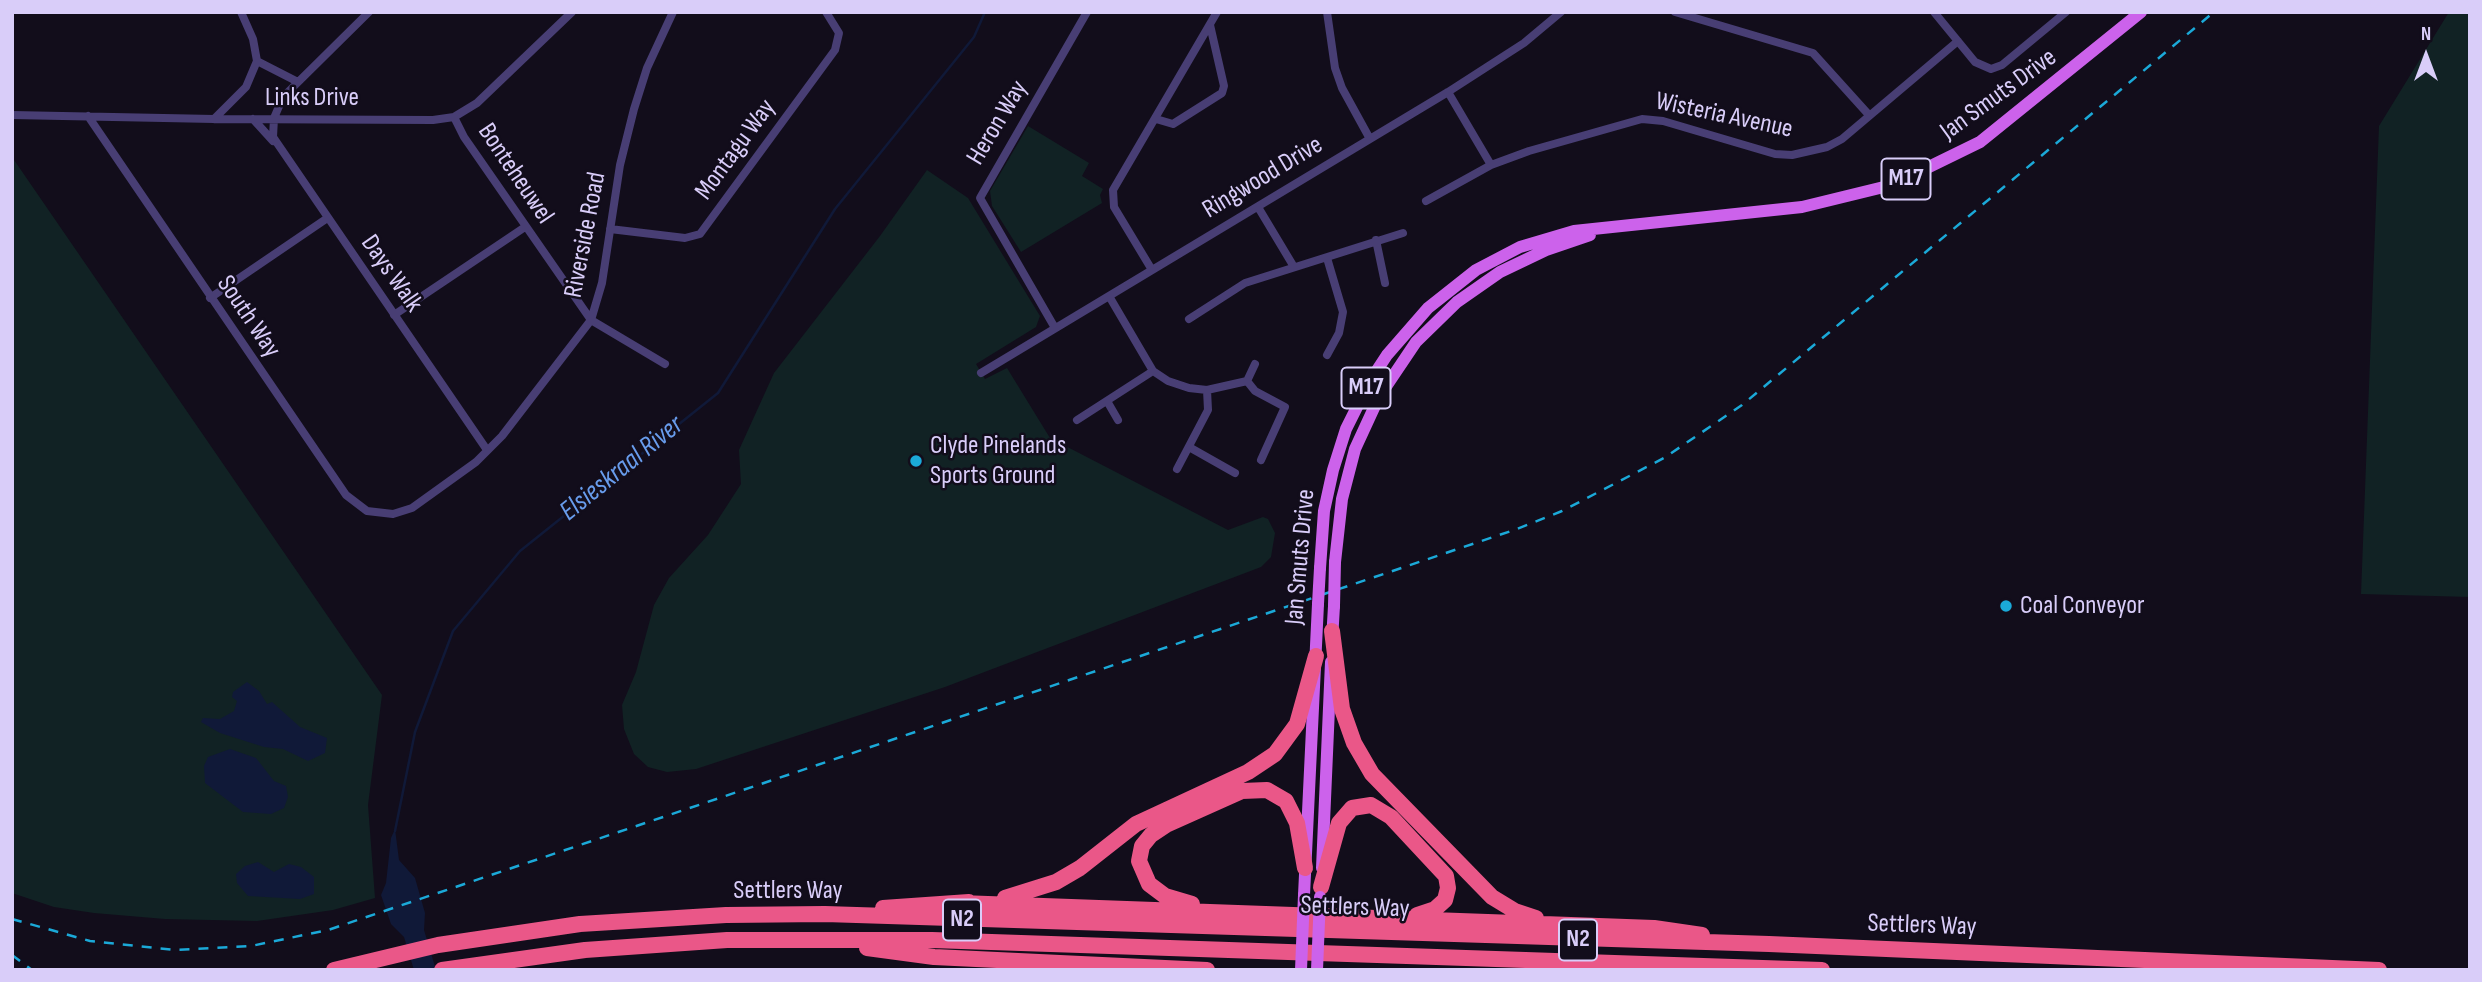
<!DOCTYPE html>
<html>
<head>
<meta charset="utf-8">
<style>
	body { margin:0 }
	#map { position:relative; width:2482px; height:982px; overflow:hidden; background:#120d1b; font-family:"Sofia Sans Condensed",sans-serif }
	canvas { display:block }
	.frame { position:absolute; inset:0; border:14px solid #d9cdf9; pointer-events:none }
	.north { position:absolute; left:2391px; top:21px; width:70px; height:70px; -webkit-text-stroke:5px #120d1b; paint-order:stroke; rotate:0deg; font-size:19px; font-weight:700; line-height:28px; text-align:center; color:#d9cdf9 }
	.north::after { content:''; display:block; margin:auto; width:24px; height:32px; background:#d9cdf9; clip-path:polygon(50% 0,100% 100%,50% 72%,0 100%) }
</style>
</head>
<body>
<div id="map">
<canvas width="2482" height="982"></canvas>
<div class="frame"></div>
<div class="north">N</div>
</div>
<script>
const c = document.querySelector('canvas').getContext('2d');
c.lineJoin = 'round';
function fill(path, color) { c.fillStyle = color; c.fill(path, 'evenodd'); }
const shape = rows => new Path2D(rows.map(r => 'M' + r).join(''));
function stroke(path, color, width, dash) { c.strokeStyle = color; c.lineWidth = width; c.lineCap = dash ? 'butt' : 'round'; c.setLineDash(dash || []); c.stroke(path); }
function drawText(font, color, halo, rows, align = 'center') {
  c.font = font + ' "Sofia Sans Condensed",sans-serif'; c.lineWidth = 5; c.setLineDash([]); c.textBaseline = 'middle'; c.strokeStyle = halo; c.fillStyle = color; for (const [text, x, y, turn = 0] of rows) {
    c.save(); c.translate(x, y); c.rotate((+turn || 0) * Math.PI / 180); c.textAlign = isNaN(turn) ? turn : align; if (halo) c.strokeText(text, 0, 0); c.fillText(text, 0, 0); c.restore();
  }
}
fill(shape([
	[2449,12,2470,12,2470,597,2361,594,2379,126],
	[1028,126,1089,163,1082,176,1103,189,1100,195,1102,203,1021,252,992,206,990,191],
	[12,157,382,695,368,805,375,898,333,910,257,921,165,919,94,913,54,907,12,893],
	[927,170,968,198,1040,316,1036,327,976,364,985,379,1007,368,1050,438,1228,530,1263,517,1268,519,1275,533,1271,557,1261,567,945,687,696,769,667,772,648,767,634,754,624,729,622,705,636,672,654,605,669,578,708,535,741,484,739,450,774,373,880,236]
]), '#112224');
fill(shape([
	[247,682,259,691,267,704,272,702,300,727,327,738,325,753,308,761,283,749,264,747,220,733,201,722,203,718,220,719,234,711,237,701,232,697,233,692],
	[230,749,256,758,274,781,286,786,288,797,284,808,271,814,243,812,205,783,204,766,208,757],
	[395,829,399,860,415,878,425,913,424,930,436,970,414,970,404,937,391,924,381,895,386,883,391,838],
	[258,862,274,872,289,864,301,867,314,877,314,894,300,899,248,896,237,883,236,874,245,866]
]), '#101938');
stroke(shape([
	[395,831,415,732,453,631,520,551,718,393,835,209,974,37,985,12]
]), '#101938', 2.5);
stroke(shape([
	[369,12,283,97,274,118,273,137,487,450],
	[1327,12,1335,68,1342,88,1370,139],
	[1675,12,1813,53,1869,115],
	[1934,12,1975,62,1991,69,2002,65,2066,12],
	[257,61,298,82],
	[1448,92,1491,165],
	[12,115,214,119,433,120,454,117,477,103,572,12],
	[88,116,346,495,367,511,393,514,412,508,476,462,502,436,591,320,602,283,620,165,634,109,647,68,673,12],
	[454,117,464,137,591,320,665,364],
	[214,119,246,87,257,61,253,39,241,12],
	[253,119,273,141],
	[1156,119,1173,124,1222,93,1224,86,1210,25],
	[1426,201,1491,165,1529,151,1642,119,1663,121,1775,154,1792,155,1827,147,1842,139,1958,41],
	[1258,207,1294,267],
	[610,229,685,238,700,234,835,50,839,33,826,12],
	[1376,240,1385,283],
	[1327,258,1343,312,1339,333,1327,355],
	[1152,270,1114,207,1113,190,1217,12],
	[1109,296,1153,371,1168,381,1189,388,1207,390,1247,381,1255,364],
	[210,298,326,219],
	[394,315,525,227],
	[1189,319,1245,283,1403,233],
	[1055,328,980,198,1087,12],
	[981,373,1448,92,1524,43,1561,12],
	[1247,381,1255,391,1285,407,1261,460],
	[1107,401,1118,420],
	[1077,420,1153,371],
	[1189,447,1235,473],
	[1177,469,1208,410,1207,390]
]), '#483e74', 8);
stroke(shape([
	[1335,562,1342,499,1355,449,1379,397,1416,342,1457,302,1500,272,1546,250,1590,235],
	[1320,568,1324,511,1333,470,1346,429,1370,381,1387,355,1428,308,1476,270,1520,247,1574,231,1802,207,1892,185,1980,142,2141,12],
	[1332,640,1334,606],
	[1322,868,1331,662],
	[1304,895,1318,604]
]), '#cc62eb', 12);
stroke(shape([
	[1332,631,1342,709,1354,743,1372,774,1492,897,1515,911,1536,918],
	[1321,887,1339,823,1352,808,1371,805,1391,817,1446,876,1448,888,1445,900,1435,909,1417,915],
	[1005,898,1056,882,1080,868,1136,824,1248,772,1275,754,1297,724,1316,656],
	[960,903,1654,928,1702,935],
	[1192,904,1165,896,1149,884,1139,861,1142,846,1151,835,1166,825,1242,791,1267,790,1286,801,1297,823,1305,868],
	[883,908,969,902],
	[867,948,934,957,1207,970],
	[334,970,438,945,580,924,726,915,825,914,1769,944,2379,970],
	[442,970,585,950,727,940,932,940,1822,970]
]), '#ea5788', 16);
stroke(shape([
	[12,919,90,941,175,950,251,946,328,930,1517,529,1562,511,1664,458,1742,405,2214,12],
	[12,955,32,970]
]), '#1ba9d8', 2.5, [10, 9]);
stroke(shape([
	[1318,604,1320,568],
	[1334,606,1335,562],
	[1301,970,1304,895],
	[1317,970,1320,897]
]), '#cc62eb', 12);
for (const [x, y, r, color] of [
	[916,461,7,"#1ba9d8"],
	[2006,606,7,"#1ba9d8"]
]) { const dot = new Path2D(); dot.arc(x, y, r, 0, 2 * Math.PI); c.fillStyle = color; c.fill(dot); stroke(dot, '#120d1b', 2.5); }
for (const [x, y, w] of [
	[1906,179,49],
	[1366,388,49],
	[962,920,38],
	[1578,940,38]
]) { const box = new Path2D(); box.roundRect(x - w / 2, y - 20.5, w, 41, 5); c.fillStyle = '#120d1b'; c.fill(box); stroke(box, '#d9cdf9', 2); }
drawText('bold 24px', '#d9cdf9', null, [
	["M17",1906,179],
	["M17",1366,388],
	["N2",962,920],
	["N2",1578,940]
]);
drawText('26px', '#d9cdf9', '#120d1b', [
	["Jan Smuts Drive",1999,95,-36],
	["Links Drive",312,98],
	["Wisteria Avenue",1724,116,12],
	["Heron Way",998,123,-59],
	["Montagu Way",736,150,-54],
	["Bonteheuwel",515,174,56],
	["Ringwood Drive",1263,178,-31],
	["Riverside Road",586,235,-79],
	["Days Walk",391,274,55],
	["South Way",248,317,56],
	["Jan Smuts Drive",1301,557,-85],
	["Settlers Way",788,891],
	["Settlers Way",1355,908,2],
	["Settlers Way",1922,926,2]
]);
drawText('26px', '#d9cdf9', '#120d1b', [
	["Clyde Pinelands",930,446],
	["Sports Ground",930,476],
	["Coal Conveyor",2020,606]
], 'left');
drawText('italic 28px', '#689cec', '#120d1b', [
	["Elsieskraal River",622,469,-39]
]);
</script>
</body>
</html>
